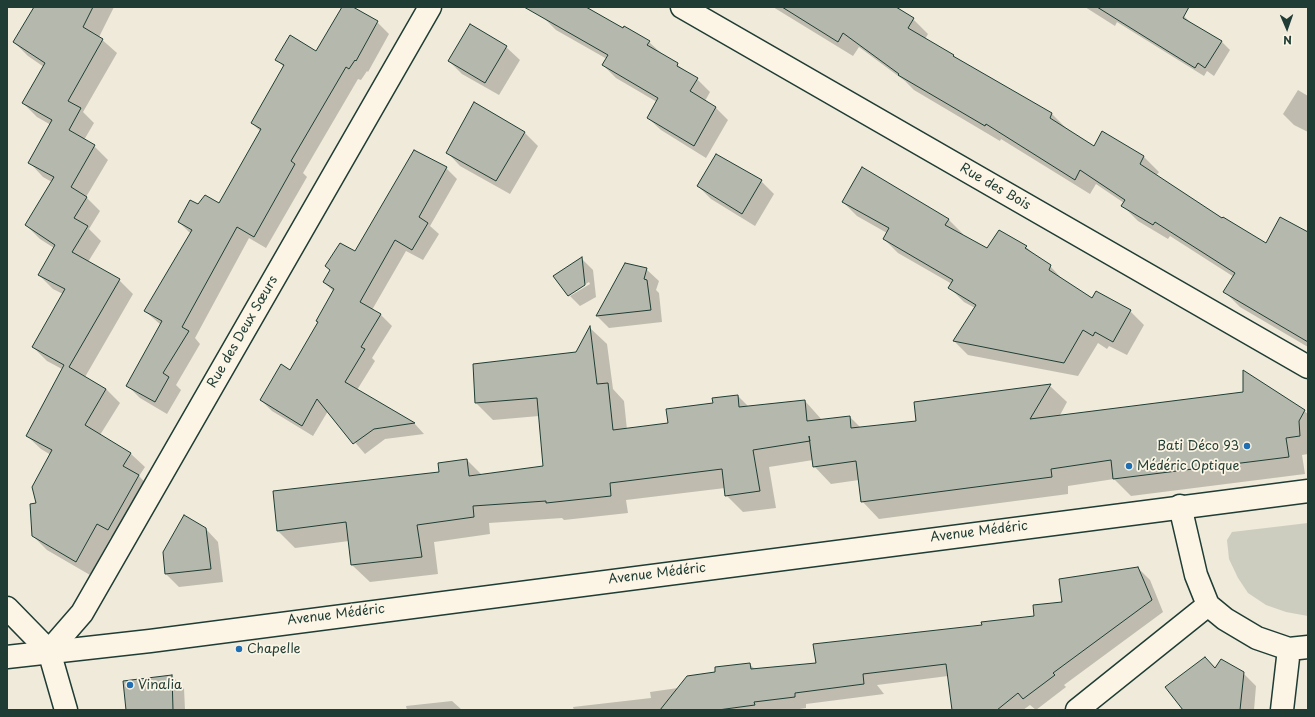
<!DOCTYPE html>
<html>
<head>
<meta charset="utf-8">
<style>
	body { margin:0 }
	#map { position:relative; width:1315px; height:717px; overflow:hidden; background:#efeada; font-family:"Playpen Sans",sans-serif }
	canvas { display:block }
	.frame { position:absolute; inset:0; border:8px solid #1f3d34; pointer-events:none }
	.north { position:absolute; left:1267px; top:8px; width:40px; height:40px; -webkit-text-stroke:3px #fcf5e5; paint-order:stroke; rotate:178deg; font-size:11px; font-weight:700; line-height:16px; text-align:center; color:#1f3d34 }
	.north::after { content:''; display:block; margin:auto; width:14px; height:18px; background:#1f3d34; clip-path:polygon(50% 0,100% 100%,50% 72%,0 100%) }
</style>
</head>
<body>
<div id="map">
<canvas width="1315" height="717"></canvas>
<div class="frame"></div>
<div class="north">N</div>
</div>
<script>
const c = document.querySelector('canvas').getContext('2d');
c.lineJoin = 'round';
function fill(path, color) { c.fillStyle = color; c.fill(path, 'evenodd'); }
const shape = rows => new Path2D(rows.map(r => 'M' + r).join(''));
function stroke(path, color, width, dash) { c.strokeStyle = color; c.lineWidth = width; c.lineCap = dash ? 'butt' : 'round'; c.setLineDash(dash || []); c.stroke(path); }
function drawText(font, color, halo, rows, align = 'center') {
  c.font = font + ' "Playpen Sans",sans-serif'; c.lineWidth = 3.5; c.setLineDash([]); c.textBaseline = 'middle'; c.strokeStyle = halo; c.fillStyle = color; for (const [text, x, y, turn = 0] of rows) {
    c.save(); c.translate(x, y); c.rotate((+turn || 0) * Math.PI / 180); c.textAlign = isNaN(turn) ? turn : align; if (halo) c.strokeText(text, 0, 0); c.fillText(text, 0, 0); c.restore();
  }
}
fill(shape([
	[1308,523,1308,616,1286,612,1266,605,1248,593,1238,578,1229,559,1227,540,1232,532]
]), '#cccdbf');
fill(shape([
	[43,7,114,7,99,37,117,53,83,112,94,123,84,140,94,146,108,160,86,197,100,211,89,229,101,241,88,262,119,280,133,294,85,377,106,389,120,403,100,435,131,454,145,467,139,476,152,490,122,543,111,537,90,575,47,550,33,536,37,504,51,455,41,449,27,436,62,369,47,361,33,347,63,294,53,289,39,275,54,248,40,239,26,225,52,182,43,177,30,163,51,125,37,117,23,103,44,67,28,56,14,42],
	[343,7,351,7,377,22,389,34,368,72,367,71,361,80,358,79,303,173,307,177,266,248,249,238,195,338,200,344,176,385,181,390,167,414,140,398,128,386,161,325,145,311,191,234,179,222,199,206,220,205,261,132,252,123,284,67,277,60,317,52],
	[549,7,584,7,623,30,649,42,662,54,697,79,710,92,705,101,716,108,728,120,706,158,661,130,648,118,657,102,616,78,603,65,607,59,556,30,543,17],
	[773,7,894,7,913,19,928,34,925,39,954,56,958,60,1052,114,1067,129,1094,147,1144,157,1159,172,1156,176,1223,220,1266,244,1308,234,1308,347,1240,307,1225,292,1234,277,1170,236,1168,239,1138,221,1123,206,1124,203,1096,184,1090,194,1001,139,1000,141,914,90,905,81,859,47,853,56],
	[1085,7,1169,7,1184,16,1193,25,1221,41,1230,50,1214,76,1207,71,1204,76,1117,22,1115,26],
	[471,25,506,47,520,60,499,95,462,74,449,61],
	[1298,90,1308,96,1308,132,1294,125,1283,114],
	[475,104,525,133,538,146,510,194,460,166,447,152],
	[446,168,457,179,430,226,439,234,423,260,406,251,372,310,381,315,392,326,372,358,375,361,357,390,414,423,424,434,385,439,365,454,328,411,313,436,272,411,261,400,290,371,319,323,334,292,324,282],
	[863,169,949,220,963,234,962,235,988,249,1026,247,1036,256,1050,266,1064,281,1092,300,1130,311,1144,325,1127,355,1109,346,1107,349,1098,343,1078,376,968,355,954,341,975,308,964,302,950,288,952,284,898,253,884,239,887,233,857,216,843,202],
	[761,181,774,194,755,226,711,199,698,186],
	[582,259,593,270,596,297,580,306,570,296,590,284,589,282,570,294,570,296,559,283],
	[646,269,659,281,656,290,659,293,662,322,609,328,597,316],
	[590,328,607,344,613,389,624,401,627,430,669,424,714,404,738,396,749,407,805,401,822,420,850,417,861,428,917,421,915,403,1050,386,1067,402,1059,417,1304,411,1308,414,1308,454,1302,455,1305,474,1131,496,1114,479,1068,486,1068,494,879,519,862,501,859,480,831,484,814,466,813,460,769,467,776,508,743,512,726,495,725,488,626,500,628,513,564,520,562,518,489,523,490,534,434,542,438,574,370,582,352,565,349,541,295,548,278,531,440,473,467,460,482,475,544,467,539,416,493,420,476,403,577,353],
	[205,528,218,542,223,582,179,587,166,574,164,552],
	[1138,568,1150,580,1163,612,1064,685,1066,687,1036,710,1030,705,1023,710,953,710,948,676,877,685,884,694,806,704,806,708,793,710,574,710,573,707,651,698,650,692,678,688,716,673,750,665,755,669,817,664,983,626,1035,617],
	[1205,658,1216,669,1243,673,1256,686,1254,710,1185,710],
	[172,676,184,688,185,710,127,710],
	[452,701,462,710,407,710,406,706],
	[513,709,514,710,495,710]
]), '#0003');
const building = shape([
	[34,7,93,7,83,27,103,39,68,101,81,108,69,130,95,145,71,187,87,197,74,218,88,226,72,252,120,279,69,367,106,389,85,425,131,453,123,466,139,475,108,530,97,524,76,562,32,536,30,504,36,503,32,487,52,450,26,436,64,365,32,347,65,289,38,275,55,245,25,225,54,177,28,163,52,120,22,103,45,63,13,42,34,7],
	[342,7,353,7,378,21,356,61,355,60,349,69,346,67,291,161,295,164,254,237,237,227,182,327,189,331,163,373,169,377,155,402,126,386,162,321,144,311,192,230,178,222,190,200,198,204,205,195,219,203,261,129,251,123,284,65,275,60,290,35,316,51,342,7],
	[524,7,586,7,623,28,624,26,650,41,647,45,678,63,677,66,698,78,690,91,716,107,694,146,647,118,658,98,602,65,608,55,524,7],
	[782,7,896,7,914,18,908,28,954,55,953,56,1052,113,1050,118,1094,146,1102,131,1144,156,1140,164,1222,218,1223,217,1266,243,1280,217,1308,232,1308,342,1223,292,1235,273,1155,222,1153,225,1121,206,1125,200,1080,170,1075,180,986,124,985,126,898,75,899,74,843,33,838,42,782,7],
	[1097,7,1189,7,1183,18,1222,41,1205,68,1198,63,1195,68,1097,7],
	[470,24,507,46,485,83,448,61,470,24],
	[474,102,525,132,496,181,446,153,474,102],
	[414,150,447,167,419,217,428,223,412,250,395,240,360,302,381,314,361,347,365,349,345,382,415,423,374,429,353,444,317,399,302,426,260,400,281,364,290,370,318,322,316,321,334,289,323,282,330,270,325,266,340,243,355,251,414,150],
	[716,154,762,180,742,214,697,186,716,154],
	[862,167,949,219,945,225,987,248,999,230,1027,246,1025,248,1051,265,1049,270,1092,298,1096,291,1131,310,1113,342,1095,332,1093,336,1083,330,1064,363,953,341,976,305,948,288,953,280,883,239,889,228,842,202,862,167],
	[582,257,585,285,568,296,553,276,582,257],
	[625,263,647,268,644,279,647,280,651,310,596,316,625,263],
	[590,326,597,384,608,383,613,430,668,423,666,409,713,403,712,398,738,395,739,407,805,400,807,421,850,416,851,428,916,421,914,402,1051,384,1030,419,1243,392,1243,370,1305,410,1299,421,1300,436,1286,438,1289,457,1113,479,1111,460,1051,469,1052,477,861,502,856,461,813,467,809,436,810,441,753,450,760,491,725,496,722,469,610,483,611,496,546,503,546,501,473,506,474,517,417,525,422,557,351,565,346,522,277,531,273,491,439,472,438,463,467,459,469,476,543,466,537,398,475,403,473,364,576,352,590,326],
	[184,515,206,528,211,569,165,574,163,552,184,515],
	[1138,567,1152,600,1053,673,1055,675,1023,699,1018,693,997,710,952,710,946,664,863,674,864,684,795,693,795,697,754,702,755,705,718,710,660,710,687,676,715,672,715,667,750,663,751,669,816,663,813,644,982,625,981,622,1034,616,1033,605,1062,602,1059,579,1138,567],
	[1205,657,1215,668,1221,659,1244,672,1240,710,1183,710,1165,687,1205,657],
	[172,675,173,710,126,710,123,681,172,675]
]);
fill(building, '#b5b9ad');
stroke(building, '#1f3d34', 1);
const minor = shape([
	[682,7,1308,367],
	[1180,506,1196,575,1208,605,1225,619,1257,638,1289,649,1308,647],
	[7,608,49,651,66,710],
	[49,651,82,613,430,7],
	[1077,710,1208,605],
	[1282,710,1289,649]
]);
const major = shape([
	[7,657,150,641,1308,491]
]);
stroke(minor, '#1f3d34', 25);
stroke(major, '#1f3d34', 25);
stroke(minor, '#fcf5e5', 22);
stroke(major, '#fcf5e5', 22);
for (const [x, y, r, color] of [
	[1247,446,4,"#1f6fb2"],
	[1129,466,4,"#1f6fb2"],
	[239,649,4,"#1f6fb2"],
	[130,685,4,"#1f6fb2"]
]) { const dot = new Path2D(); dot.arc(x, y, r, 0, 2 * Math.PI); c.fillStyle = color; c.fill(dot); stroke(dot, '#fcf5e5', 1.5); }
drawText('13px', '#1f3d34', '#fcf5e5', [
	["Rue des Bois",995,187,30],
	["Rue des Deux Sœurs",243,332,-60],
	["Avenue Médéric",979,532,-7],
	["Avenue Médéric",657,574,-7],
	["Avenue Médéric",336,615,-7]
]);
drawText('13px', '#1f3d34', '#fcf5e5', [
	["Bati Déco 93",1239,446,"right"],
	["Médéric Optique",1137,466],
	["Chapelle",247,649],
	["Vinalia",138,685]
], 'left');
</script>
</body>
</html>
